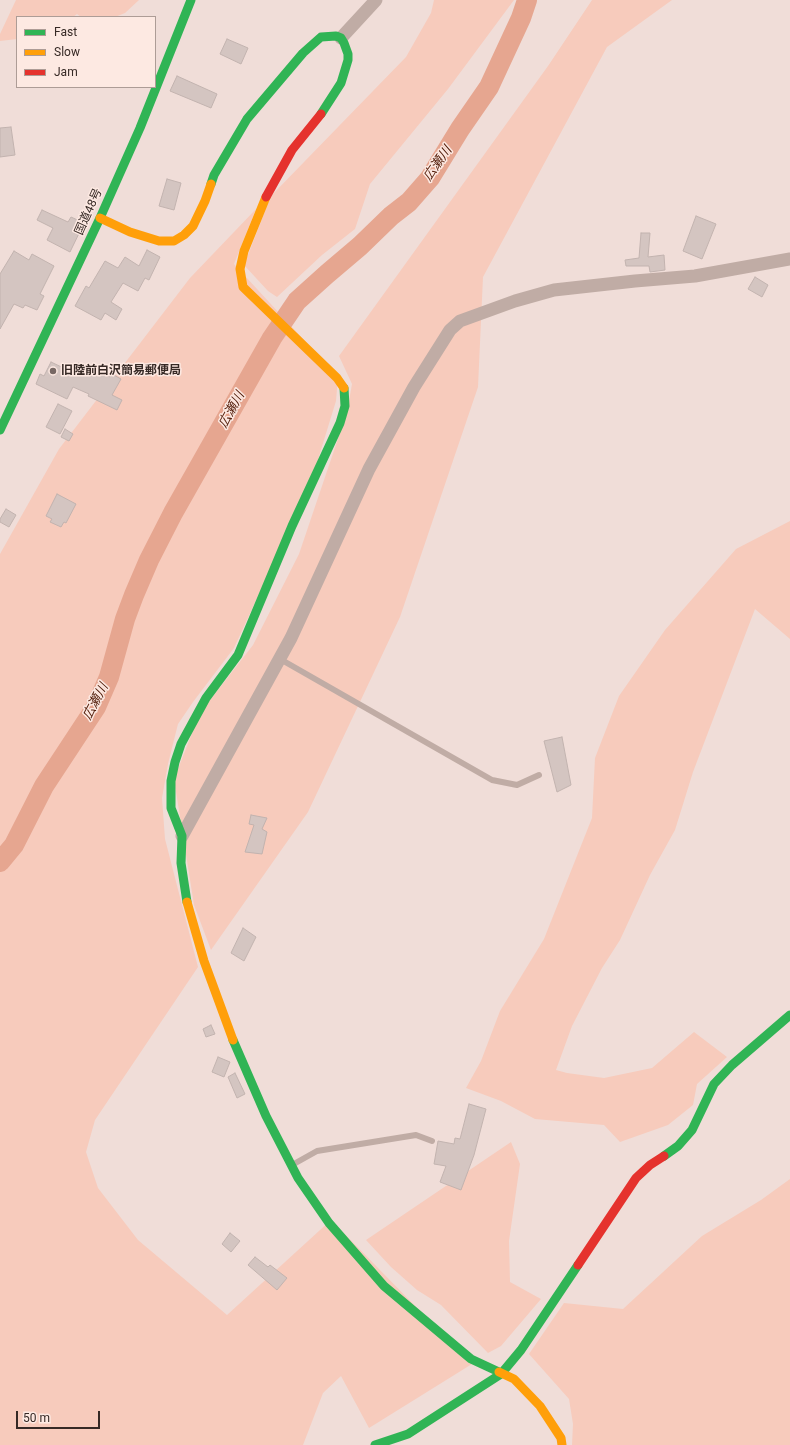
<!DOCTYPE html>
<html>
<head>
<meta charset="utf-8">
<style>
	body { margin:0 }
	#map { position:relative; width:790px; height:1445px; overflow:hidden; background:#f0ddd8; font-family:Roboto,sans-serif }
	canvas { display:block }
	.legend { position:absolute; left:16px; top:16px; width:140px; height:72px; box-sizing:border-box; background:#fde9e2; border:1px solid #ad9c96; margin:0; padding:5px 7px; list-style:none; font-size:12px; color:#362925 }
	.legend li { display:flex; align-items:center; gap:8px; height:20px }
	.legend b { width:20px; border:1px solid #ad9c96 }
	.scale { position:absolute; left:16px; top:1411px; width:84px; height:18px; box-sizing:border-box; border:2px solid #362925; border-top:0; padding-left:5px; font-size:12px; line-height:14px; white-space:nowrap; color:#362925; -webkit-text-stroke:3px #fde9e2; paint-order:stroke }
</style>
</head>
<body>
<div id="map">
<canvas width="790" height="1445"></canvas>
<ul class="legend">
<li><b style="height:5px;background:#30b455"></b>Fast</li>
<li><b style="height:5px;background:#ff9f0a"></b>Slow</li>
<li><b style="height:5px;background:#e5322d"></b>Jam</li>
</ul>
<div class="scale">50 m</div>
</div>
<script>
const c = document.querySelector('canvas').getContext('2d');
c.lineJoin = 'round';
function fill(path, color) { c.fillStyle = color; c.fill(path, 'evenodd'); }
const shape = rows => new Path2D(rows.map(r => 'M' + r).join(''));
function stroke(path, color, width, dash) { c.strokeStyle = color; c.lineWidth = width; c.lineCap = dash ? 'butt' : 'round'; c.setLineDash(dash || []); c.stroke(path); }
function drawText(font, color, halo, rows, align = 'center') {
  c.font = font + ' Roboto,"Noto Sans JP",sans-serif'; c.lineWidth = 3; c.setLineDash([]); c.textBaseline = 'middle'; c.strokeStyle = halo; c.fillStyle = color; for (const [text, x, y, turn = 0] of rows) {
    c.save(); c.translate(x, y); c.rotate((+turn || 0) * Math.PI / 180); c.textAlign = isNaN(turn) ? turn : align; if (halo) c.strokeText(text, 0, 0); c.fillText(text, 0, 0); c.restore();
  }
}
fill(shape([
	[16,0,139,0,125,13,115,17,81,17,77,14,73,17,17,17,17,39,0,41,0,34],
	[434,0,514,0,448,89,370,184,355,229,322,255,277,297,268,291,244,265,271,196,406,57,431,13],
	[592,0,672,0,607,47,483,277,478,387,400,617,308,812,211,950,194,905,174,779,200,713,253,645,299,554,347,412,352,384,339,356,548,66],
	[256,209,234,264,338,377,336,401,312,479,234,648,193,702,178,724,168,764,162,798,165,839,198,967,95,1120,86,1152,98,1188,138,1240,227,1315,331,1220,472,1364,369,1428,341,1376,323,1393,303,1445,0,1445,0,554,59,449,190,278],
	[790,521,790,639,755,609,693,772,675,830,650,875,620,940,602,968,572,1026,556,1070,567,1073,604,1078,652,1068,694,1032,727,1057,697,1084,693,1105,668,1125,620,1142,604,1125,535,1119,501,1101,466,1088,481,1061,500,1011,544,939,592,818,595,758,619,696,665,630,736,549],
	[511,1142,520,1164,509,1241,510,1282,541,1299,501,1346,488,1353,441,1305,417,1290,391,1267,366,1240],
	[790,1179,790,1445,572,1445,573,1424,569,1399,529,1354,564,1303,623,1309,702,1236,761,1200]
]), '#f7cbbc');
stroke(shape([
	[0,862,14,845,44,786,96,707,109,677,125,619,134,595,149,560,173,513,272,338,297,301,327,274,360,246,391,216,409,202,430,178,460,129,489,87,521,18,527,0]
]), '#e6a690', 20);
const building = shape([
	[227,39,248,48,241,64,220,54,227,39],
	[177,76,217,94,211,108,170,91,177,76],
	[11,127,15,155,0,157,0,128,11,127],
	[167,179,181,183,174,210,159,206,167,179],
	[42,210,68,222,71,217,84,223,70,252,47,240,53,228,37,220,42,210],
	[696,216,716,224,702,259,683,251,696,216],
	[641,233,650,233,648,257,664,255,665,270,650,272,649,266,626,266,625,260,639,258,641,233],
	[147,250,160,257,149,280,145,278,138,291,123,283,111,302,122,309,116,320,105,313,101,320,75,306,86,286,89,288,105,261,118,268,125,257,139,266,147,250],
	[14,251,29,260,32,254,54,266,40,294,44,296,37,310,25,305,23,308,14,304,0,329,0,274,14,251],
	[755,277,768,285,762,297,748,289,755,277],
	[51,362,74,373,78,363,110,377,112,374,121,379,112,395,122,400,117,410,88,396,89,394,73,387,67,399,36,384,40,374,44,376,51,362],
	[58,404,72,411,60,434,46,427,58,404],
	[65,429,73,434,69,441,61,437,65,429],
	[57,494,76,504,66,523,64,522,61,527,50,522,52,519,46,516,57,494],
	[6,509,16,515,9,527,0,522,0,519,6,509],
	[562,737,571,785,557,792,544,741,562,737],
	[251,815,267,818,262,829,267,832,262,854,245,852,254,825,249,824,251,815],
	[243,928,256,937,244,961,231,953,243,928],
	[211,1025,215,1034,206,1037,203,1029,211,1025],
	[218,1057,230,1062,224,1077,212,1072,218,1057],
	[235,1073,245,1094,237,1098,228,1077,235,1073],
	[469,1104,486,1109,474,1155,461,1190,440,1182,446,1166,434,1164,438,1141,454,1144,455,1138,460,1139,469,1104],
	[230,1233,240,1241,231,1252,222,1244,230,1233],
	[255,1257,268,1267,270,1265,287,1278,277,1290,248,1265,255,1257]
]);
fill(building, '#d4c5c1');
stroke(building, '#c2b3af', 1);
stroke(shape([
	[280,659,492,780,517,785,539,775],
	[292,1165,317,1151,416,1135,432,1141]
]), '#c0aca5', 6);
stroke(shape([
	[341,38,376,0],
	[182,836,291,638,369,469,414,387,450,330,460,321,515,301,554,290,635,281,695,276,790,259]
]), '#c0aca5', 13);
stroke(shape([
	[211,184,214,175,247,119,303,53,321,37,336,36,341,38,344,43,348,54,348,60,341,83,321,114],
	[0,430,100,218,140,128,191,0],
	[187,902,181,863,182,836,171,808,171,781,175,762,181,744,206,698,238,655,292,526,340,423,345,406,344,388],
	[233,1040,266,1116,298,1178,329,1223,384,1286,471,1359,499,1372],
	[664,1156,678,1146,692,1130,714,1084,732,1065,790,1015],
	[375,1445,408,1434,501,1374,521,1350,578,1265]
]), '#30b455', 9);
stroke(shape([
	[266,197,244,251,240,269,243,287,337,378,344,388],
	[100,218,130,232,159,241,174,241,184,235,193,226,205,201,211,184],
	[187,902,204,961,233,1040],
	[499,1372,514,1379,540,1406,561,1438,562,1445]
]), '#ff9f0a', 9);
stroke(shape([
	[266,197,292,150,321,114],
	[578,1265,636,1178,650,1165,664,1156]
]), '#e5322d', 9);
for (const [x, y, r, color] of [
	[53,371,4,"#776864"]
]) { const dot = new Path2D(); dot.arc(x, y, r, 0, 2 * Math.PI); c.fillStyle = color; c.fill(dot); stroke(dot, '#fde9e2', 1.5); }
drawText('12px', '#362925', '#fde9e2', [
	["国道48号",89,212,-66]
]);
drawText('bold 12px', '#362925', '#fde9e2', [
	["旧陸前白沢簡易郵便局",61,371]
], 'left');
drawText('italic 13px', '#56210e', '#fde9e2', [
	["広瀬川",438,164,-55],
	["広瀬川",232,410,-61],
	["広瀬川",96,702,-62]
]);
</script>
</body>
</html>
